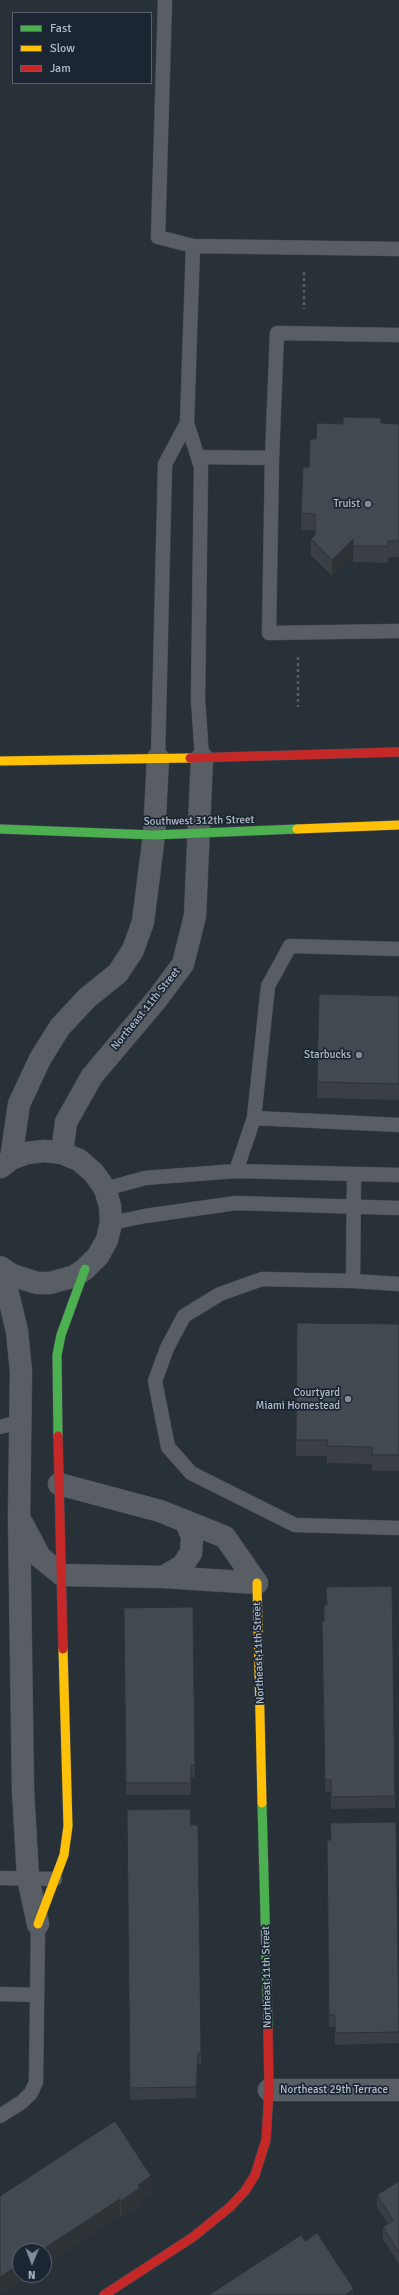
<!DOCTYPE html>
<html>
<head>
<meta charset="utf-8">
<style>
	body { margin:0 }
	#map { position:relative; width:399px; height:2295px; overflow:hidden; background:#283038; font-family:Signika,sans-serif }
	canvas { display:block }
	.legend { position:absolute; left:12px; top:12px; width:140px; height:72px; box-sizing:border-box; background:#1c2633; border:1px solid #58626f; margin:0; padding:5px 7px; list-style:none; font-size:12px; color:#b2bcc9 }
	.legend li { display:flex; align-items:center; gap:8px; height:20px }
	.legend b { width:20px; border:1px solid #58626f }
	.north { position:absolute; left:12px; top:2243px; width:40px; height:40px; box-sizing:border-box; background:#1c2633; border:1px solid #58626f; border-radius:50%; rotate:181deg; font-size:11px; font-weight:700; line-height:16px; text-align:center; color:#b2bcc9 }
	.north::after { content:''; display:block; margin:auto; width:14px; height:18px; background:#828b96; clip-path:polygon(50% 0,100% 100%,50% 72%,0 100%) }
</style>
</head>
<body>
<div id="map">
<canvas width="399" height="2295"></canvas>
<ul class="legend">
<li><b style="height:5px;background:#4caf50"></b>Fast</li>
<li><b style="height:5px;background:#ffc107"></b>Slow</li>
<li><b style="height:5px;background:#c62828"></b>Jam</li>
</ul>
<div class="north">N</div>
</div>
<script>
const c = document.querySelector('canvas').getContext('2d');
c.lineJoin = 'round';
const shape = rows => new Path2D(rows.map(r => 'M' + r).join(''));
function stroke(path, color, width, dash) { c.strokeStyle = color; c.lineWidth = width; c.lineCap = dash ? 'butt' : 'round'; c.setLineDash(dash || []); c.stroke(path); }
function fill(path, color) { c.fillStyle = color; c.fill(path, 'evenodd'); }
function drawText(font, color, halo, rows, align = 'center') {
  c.font = font + ' Signika,sans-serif'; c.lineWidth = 3.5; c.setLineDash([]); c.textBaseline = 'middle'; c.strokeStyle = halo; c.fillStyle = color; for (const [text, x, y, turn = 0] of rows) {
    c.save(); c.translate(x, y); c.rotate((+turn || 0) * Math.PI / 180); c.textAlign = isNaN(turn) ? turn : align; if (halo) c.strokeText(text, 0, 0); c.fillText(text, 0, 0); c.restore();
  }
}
const lane = shape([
	[165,0,158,237,193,246],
	[198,457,272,458,269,633,399,631],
	[272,458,277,333,399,335],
	[158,758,165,464,187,423],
	[202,758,198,699,201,467,187,423,193,246,399,249],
	[254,1118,399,1125],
	[236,1171,254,1118,268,986,290,946,399,949],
	[105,1189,145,1178,236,1171,399,1175],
	[111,1223,145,1216,236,1203,399,1208],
	[353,1281,354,1174],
	[399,1284,353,1281,262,1279,220,1294,184,1316,167,1348,155,1381,168,1447,191,1473,295,1525,399,1528],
	[0,1427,22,1421],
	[0,1878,55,1879],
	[0,1994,37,1995],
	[0,2116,22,2102,31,2093,36,2082,38,1924]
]);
const street = shape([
	[62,1153,66,1122,92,1076,157,999,183,964,195,916,202,758],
	[11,1159,19,1104,40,1059,60,1027,87,998,118,973,133,950,143,922,154,835,158,758],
	[0,1267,12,1275,37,1283,50,1283,75,1276,85,1269,98,1256,107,1240,111,1223,110,1206,105,1189,94,1173,79,1160,62,1153,44,1151,27,1153,11,1159,1,1167],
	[2,1269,17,1331,21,1372,19,1517,23,1790,28,1878,38,1924],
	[59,1484,160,1511,225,1537,257,1583],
	[22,1523,40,1557,62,1575,163,1577,257,1583],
	[163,1577,182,1566,191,1553,192,1537,186,1521],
	[269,2090,399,2090]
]);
const fast = shape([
	[0,829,154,835,297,829],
	[58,1436,57,1355,61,1335,85,1269],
	[262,1803,268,2027]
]);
const slow = shape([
	[0,761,190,758],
	[297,829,399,825],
	[257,1583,262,1803],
	[38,1924,64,1855,68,1826,63,1649]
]);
const jam = shape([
	[190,758,399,752],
	[58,1436,63,1649],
	[104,2295,193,2237,230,2207,245,2191,255,2175,266,2140,269,2090,268,2027]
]);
stroke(lane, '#474c53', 15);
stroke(street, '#474c53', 23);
stroke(fast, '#474c53', 10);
stroke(slow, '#474c53', 10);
stroke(jam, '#474c53', 10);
stroke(shape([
	[304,272,304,309],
	[298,657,298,707]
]), '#565d63', 2.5, [3, 3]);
stroke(lane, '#595e65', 14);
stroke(street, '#595e65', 22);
stroke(fast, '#4caf50', 9);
stroke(slow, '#ffc107', 9);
stroke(jam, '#c62828', 9);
fill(shape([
	[381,423,399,424,399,557,388,557,388,563,353,562,353,556,332,576,311,555,311,539,315,535,315,530,301,530,301,513,309,467,316,439,343,424],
	[399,996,399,1100,317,1098,317,1082],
	[297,1323,399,1324,399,1471,372,1471,372,1464,327,1463,327,1456,296,1456],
	[392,1586,395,1808,331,1809,331,1792,325,1792,322,1621,324,1621,326,1605],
	[193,1607,195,1777,191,1777,191,1795,126,1795,124,1608],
	[127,1810,191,1825,198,1825,201,2064,198,2064,196,2098,130,2100],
	[396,1822,399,2043,335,2045,335,2027,329,2027,327,1840,330,1840],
	[399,2181,399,2264,383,2239,383,2227,388,2224,377,2207,377,2195],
	[151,2194,140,2201,140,2206,121,2218,120,2216,44,2266,44,2251,30,2275,0,2294,0,2196]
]), '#393f45');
fill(shape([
	[353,539,353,556,332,576,332,560],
	[198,2053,198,2064,196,2098,196,2087],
	[151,2176,151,2194,140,2201,140,2206,121,2218,121,2201,138,2185],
	[120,2199,120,2216,44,2266,44,2251,40,2251],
	[20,2264,20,2275,30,2275,0,2294,0,2277],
	[354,2289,354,2295,345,2295]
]), '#2e3338');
const building = shape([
	[343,417,381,418,381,423,399,424,399,541,388,541,388,546,353,546,353,539,332,560,311,539,315,535,315,514,301,513,303,467,309,467,310,439,316,439,317,423,343,424,343,417],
	[319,994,399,996,399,1084,317,1082,319,994],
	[297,1323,399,1324,399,1455,372,1455,372,1447,327,1446,327,1440,296,1440,297,1323],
	[392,1586,395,1796,331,1797,331,1780,325,1780,322,1621,324,1621,324,1605,327,1605,326,1587,392,1586],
	[193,1607,195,1765,191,1765,191,1783,126,1783,124,1608,193,1607],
	[190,1809,191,1825,198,1825,201,2053,198,2053,196,2087,130,2088,127,1810,190,1809],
	[396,1822,399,2032,335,2033,335,2015,329,2015,327,1840,331,1840,330,1823,396,1822],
	[115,2121,151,2176,138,2185,140,2188,121,2201,120,2199,40,2251,20,2251,20,2264,0,2277,0,2196,115,2121],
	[399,2181,399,2252,383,2227,393,2220,377,2195,399,2181],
	[317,2233,354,2289,345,2295,209,2295,301,2235,305,2241,317,2233]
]);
fill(building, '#424950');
stroke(building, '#2e3338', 1);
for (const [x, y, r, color] of [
	[368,504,4,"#828b96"],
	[359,1055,4,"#828b96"],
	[348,1399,4,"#828b96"]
]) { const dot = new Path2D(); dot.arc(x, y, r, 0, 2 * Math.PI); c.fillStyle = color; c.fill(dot); stroke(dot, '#1c2633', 1.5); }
drawText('11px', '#b2bcc9', '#1c2633', [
	["Truist",360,504],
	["Starbucks",351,1055],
	["Courtyard",340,1393],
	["Miami Homestead",340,1406]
], 'right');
drawText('11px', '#b2bcc9', '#1c2633', [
	["Southwest 312th Street",199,821,-1],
	["Northeast 11th Street",146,1009,-51],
	["Northeast 11th Street",259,1653,-92],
	["Northeast 11th Street",267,1977,-91],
	["Northeast 29th Terrace",334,2090]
]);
</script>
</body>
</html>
